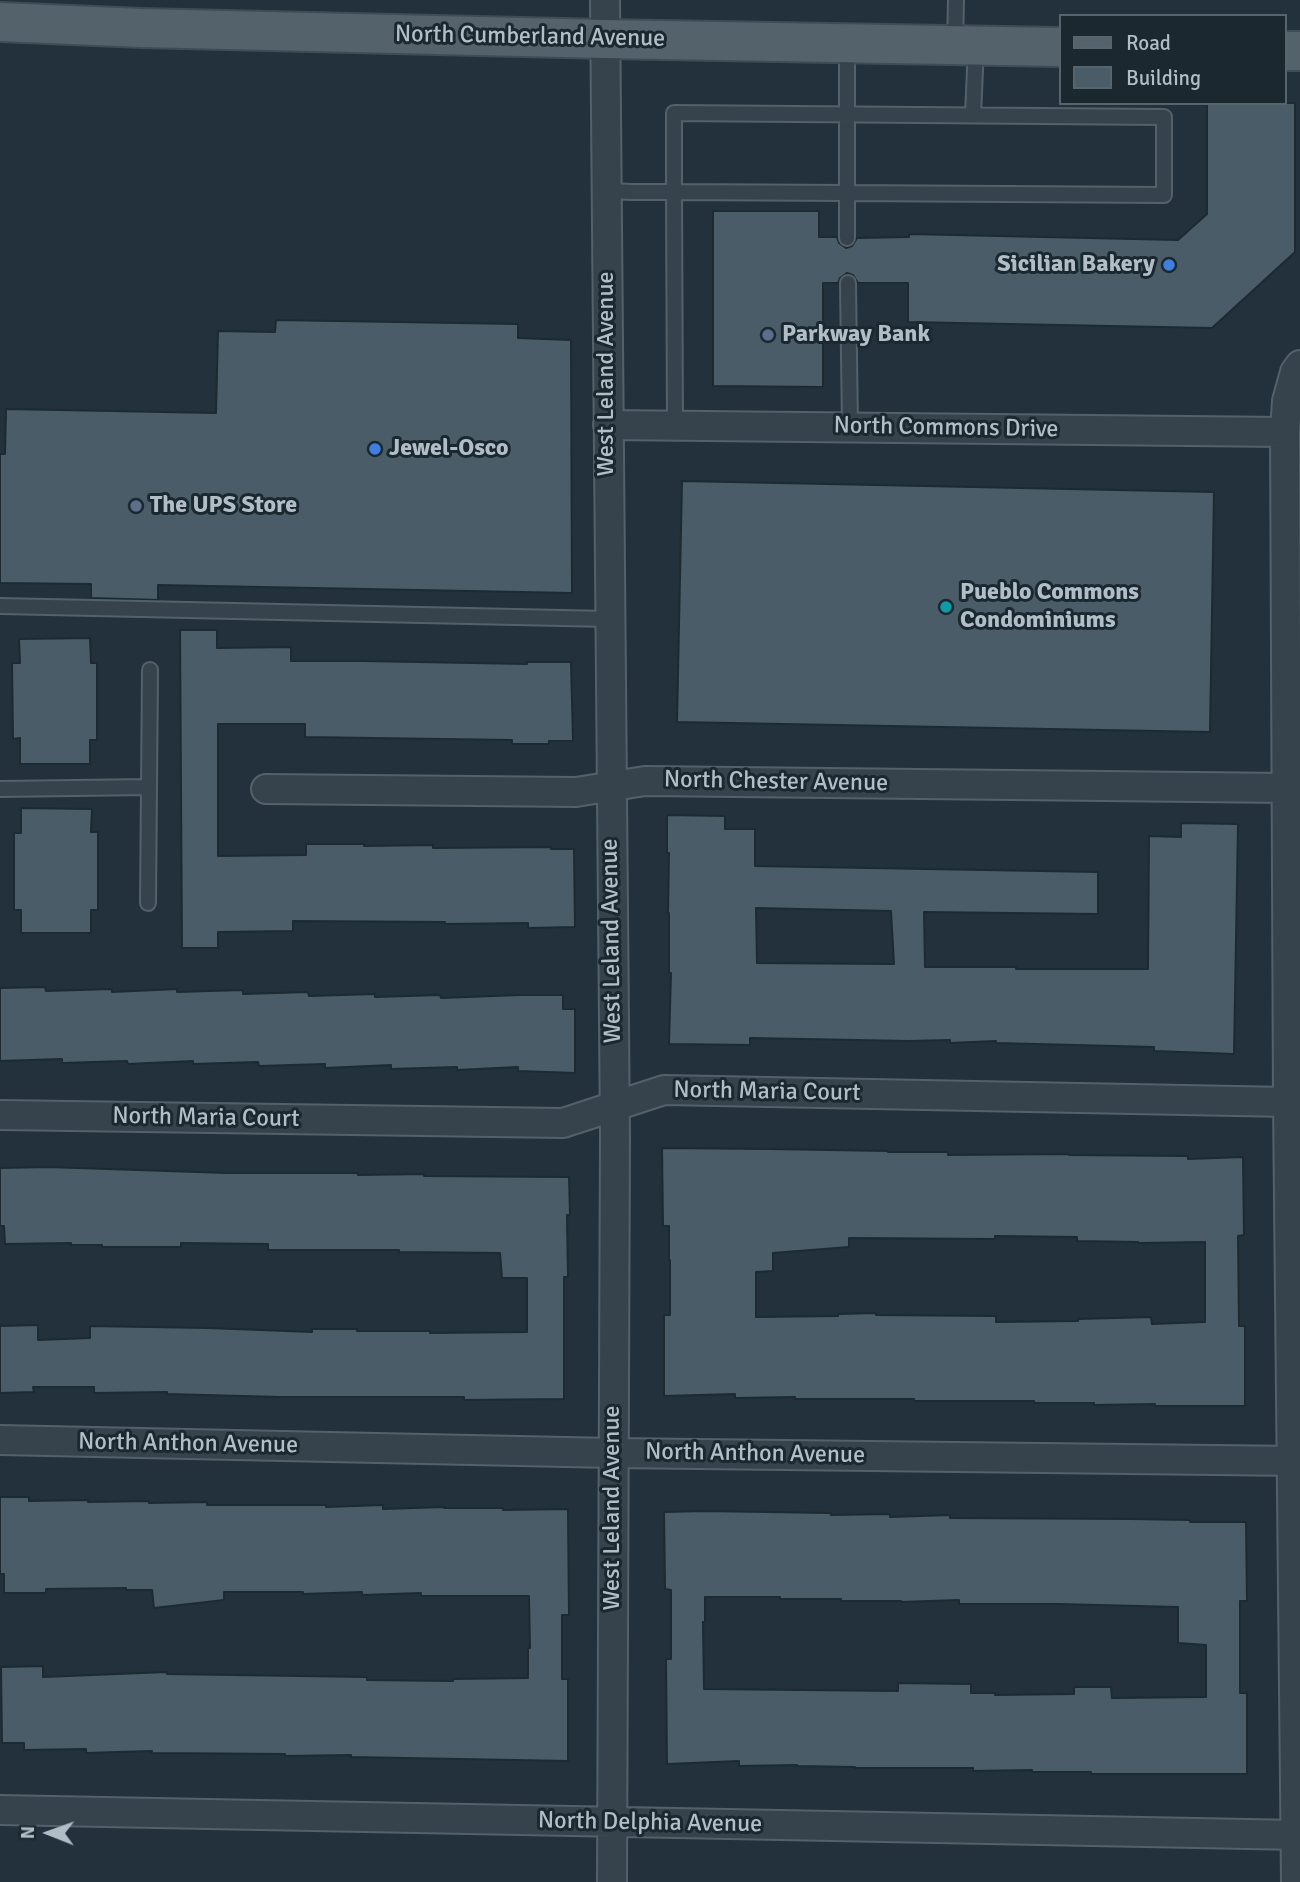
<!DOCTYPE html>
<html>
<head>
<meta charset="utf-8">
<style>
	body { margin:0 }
	#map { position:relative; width:1300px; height:1882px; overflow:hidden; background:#22313c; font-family:Signika,sans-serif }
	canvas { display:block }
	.legend { position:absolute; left:1059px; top:14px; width:228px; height:91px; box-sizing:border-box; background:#1b2830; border:2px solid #57646c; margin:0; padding:9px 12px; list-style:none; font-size:21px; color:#b1bec7 }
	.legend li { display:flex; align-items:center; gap:14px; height:35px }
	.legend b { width:35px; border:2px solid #57646c }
	.north { position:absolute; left:14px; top:1798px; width:70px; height:70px; -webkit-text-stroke:5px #1b2830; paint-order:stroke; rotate:271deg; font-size:19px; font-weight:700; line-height:28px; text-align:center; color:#b1bec7 }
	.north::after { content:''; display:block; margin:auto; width:24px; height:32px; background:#b1bec7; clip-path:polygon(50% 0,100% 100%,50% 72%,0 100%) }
</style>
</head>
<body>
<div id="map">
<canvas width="1300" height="1882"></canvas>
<ul class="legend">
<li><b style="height:9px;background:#54626c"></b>Road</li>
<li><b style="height:19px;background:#4a5c67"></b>Building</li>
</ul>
<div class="north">N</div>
</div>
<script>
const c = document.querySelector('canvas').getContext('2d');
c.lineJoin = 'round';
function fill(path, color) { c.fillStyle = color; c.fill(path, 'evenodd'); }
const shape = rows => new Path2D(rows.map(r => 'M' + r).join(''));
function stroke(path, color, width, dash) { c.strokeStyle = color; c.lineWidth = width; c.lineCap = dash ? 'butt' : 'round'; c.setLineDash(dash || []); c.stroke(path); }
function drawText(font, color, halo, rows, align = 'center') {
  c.font = font + ' Signika,sans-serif'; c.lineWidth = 6; c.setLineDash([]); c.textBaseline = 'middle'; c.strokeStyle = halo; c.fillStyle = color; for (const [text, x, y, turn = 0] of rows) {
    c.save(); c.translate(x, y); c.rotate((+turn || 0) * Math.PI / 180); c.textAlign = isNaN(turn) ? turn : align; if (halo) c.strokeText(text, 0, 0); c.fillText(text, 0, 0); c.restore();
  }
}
const building = shape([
	[1207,103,1295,103,1295,252,1212,328,908,322,908,283,858,283,853,275,847,273,840,278,838,283,823,283,823,387,713,386,713,211,819,211,819,237,837,237,839,243,846,248,852,246,857,238,909,237,909,234,1178,240,1207,214,1207,103],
	[276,320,518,324,518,338,571,340,572,593,158,585,158,600,91,598,91,584,0,583,0,454,5,454,6,409,216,413,218,331,275,332,276,320],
	[682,481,1214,492,1210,732,677,722,682,481],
	[180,630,217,630,217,648,291,647,291,661,363,661,527,664,527,662,571,662,573,741,549,741,549,744,512,744,512,740,305,737,305,724,218,724,218,856,306,855,306,844,364,844,364,846,433,845,433,848,551,847,551,849,574,849,575,927,528,928,528,923,445,924,445,922,293,921,293,931,218,932,218,948,182,948,180,630],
	[90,638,91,663,97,663,97,740,90,740,90,764,20,764,20,738,13,739,12,663,20,663,19,639,90,638],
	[21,808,92,809,91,832,98,832,98,910,91,910,91,933,21,933,21,910,14,910,14,833,21,833,21,808],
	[667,815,725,816,725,829,755,829,755,866,1098,872,1098,914,924,912,925,967,1016,967,1016,969,1148,969,1149,836,1181,837,1181,823,1238,824,1234,1054,1154,1051,1154,1047,996,1043,996,1041,950,1043,950,1040,909,1041,750,1038,750,1045,669,1044,671,973,669,973,669,913,668,913,669,853,667,853,667,815],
	[756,908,891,911,894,964,757,963,756,908],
	[45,987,46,991,112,989,112,992,177,989,177,992,243,990,243,994,308,992,309,996,375,994,375,997,440,995,441,998,520,995,563,995,563,1009,575,1009,575,1073,518,1071,518,1067,457,1070,457,1067,391,1069,391,1065,325,1068,325,1064,259,1066,258,1062,193,1064,193,1061,128,1064,127,1061,62,1063,62,1059,0,1061,0,988,45,987],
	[662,1148,769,1149,888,1151,888,1152,948,1152,948,1155,1069,1154,1069,1155,1188,1156,1188,1159,1243,1157,1244,1235,1238,1236,1239,1326,1245,1326,1245,1406,1155,1406,1155,1404,1094,1405,1094,1403,1034,1403,1034,1401,914,1401,914,1399,795,1399,795,1397,735,1398,735,1394,664,1396,664,1315,670,1315,670,1260,669,1260,669,1226,663,1226,662,1148],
	[995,1236,1077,1237,1077,1241,1138,1242,1139,1243,1205,1242,1205,1322,1152,1324,1151,1317,1078,1319,1078,1321,996,1322,996,1316,876,1315,876,1313,838,1314,838,1316,756,1317,756,1272,773,1271,773,1253,849,1247,849,1238,995,1239,995,1236],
	[48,1167,227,1173,358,1173,358,1175,424,1174,424,1176,569,1177,570,1215,567,1215,568,1277,564,1277,564,1399,464,1400,464,1397,280,1397,167,1394,167,1392,94,1393,94,1387,33,1387,34,1392,0,1393,0,1326,38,1325,38,1340,90,1338,90,1326,208,1328,312,1332,312,1329,357,1329,357,1331,430,1331,430,1333,527,1332,527,1278,502,1278,500,1253,399,1252,399,1250,268,1250,268,1244,181,1243,181,1247,102,1247,102,1245,71,1245,71,1243,5,1244,4,1226,0,1226,0,1168,48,1167],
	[0,1497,29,1497,29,1501,88,1500,88,1502,149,1501,149,1503,207,1502,207,1505,326,1505,326,1507,383,1505,383,1509,444,1507,444,1508,503,1508,503,1510,568,1509,569,1615,562,1615,562,1679,568,1679,568,1761,351,1757,351,1755,285,1756,285,1754,151,1753,152,1751,86,1753,86,1749,24,1750,24,1743,2,1743,1,1667,43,1666,43,1677,167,1672,167,1674,367,1677,367,1680,453,1681,453,1679,528,1678,528,1648,530,1648,529,1596,421,1596,421,1593,362,1595,362,1592,303,1594,303,1592,224,1592,224,1600,154,1608,152,1590,126,1590,126,1588,46,1589,46,1593,4,1593,4,1574,0,1574,0,1497],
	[704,1511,831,1513,831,1515,890,1514,890,1517,950,1515,950,1518,1131,1519,1190,1520,1190,1522,1246,1522,1247,1601,1240,1601,1240,1693,1247,1693,1247,1774,1091,1774,1091,1772,1032,1772,1032,1770,973,1771,973,1768,855,1768,855,1767,797,1766,797,1765,739,1766,739,1761,667,1764,666,1659,671,1659,671,1590,665,1589,664,1512,704,1511],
	[705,1597,780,1597,780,1599,841,1599,841,1601,901,1601,901,1602,959,1600,959,1604,1058,1604,1178,1607,1178,1643,1206,1645,1206,1697,1112,1698,1111,1687,1074,1687,1074,1694,995,1695,995,1693,971,1693,971,1684,898,1683,898,1691,704,1689,703,1622,705,1622,705,1597]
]);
fill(building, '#4a5c67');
stroke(building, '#1d2a32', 2);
const service = shape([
	[955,44,956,0],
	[973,115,976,47],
	[606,191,632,192,674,192,847,193,1164,195,1164,117,674,113,674,192,675,425],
	[847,238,847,43],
	[848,283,850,427],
	[0,606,609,619],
	[149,787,150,670],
	[0,789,149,787,148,903]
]);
const minor = shape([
	[605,0,615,1135,612,1882],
	[608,425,1285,432],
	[266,789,576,792,645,781,1287,788],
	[0,1115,563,1123,664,1090,1288,1102],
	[0,1440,613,1453,1300,1461],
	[0,1810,1300,1835],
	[1296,1882,1288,1102,1285,432,1287,401,1295,372,1300,365]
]);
const primary = shape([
	[0,22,142,28,605,39,1060,47],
	[1284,51,1300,51]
]);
stroke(service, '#54616a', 18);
stroke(minor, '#54616a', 32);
stroke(primary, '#3f4c55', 42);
stroke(service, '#36434c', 14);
stroke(minor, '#36434c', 28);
stroke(primary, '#54626c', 38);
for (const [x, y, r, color] of [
	[1169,265,7,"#3f7fe0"],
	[768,335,7,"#5c6f8a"],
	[375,449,7,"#3f7fe0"],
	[136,506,7,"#5c6f8a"],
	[946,607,7,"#0f9aa8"]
]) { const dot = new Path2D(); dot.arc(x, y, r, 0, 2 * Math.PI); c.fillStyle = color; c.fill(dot); stroke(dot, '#1b2830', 2.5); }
drawText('24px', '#b1bec7', '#1b2830', [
	["North Cumberland Avenue",530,37,1],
	["West Leland Avenue",607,374,-90],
	["North Commons Drive",946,428,1],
	["North Chester Avenue",776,782,1],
	["West Leland Avenue",612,941,-91],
	["North Maria Court",767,1092,1],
	["North Maria Court",206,1118,1],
	["North Anthon Avenue",188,1444,1],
	["North Anthon Avenue",755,1454,1],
	["West Leland Avenue",613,1508,-90],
	["North Delphia Avenue",650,1823,1]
]);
drawText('bold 24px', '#b1bec7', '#1b2830', [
	["Sicilian Bakery",1155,265,"right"],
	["Parkway Bank",782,335],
	["Jewel-Osco",389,449],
	["The UPS Store",150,506],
	["Pueblo Commons",960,593],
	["Condominiums",960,621]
], 'left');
</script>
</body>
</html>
